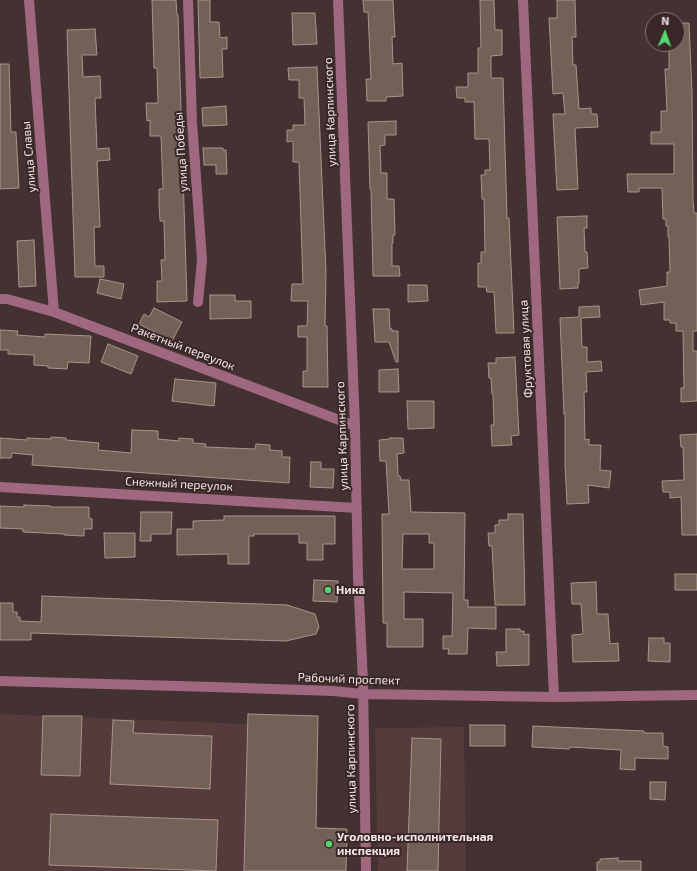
<!DOCTYPE html>
<html>
<head>
<meta charset="utf-8">
<style>
	body { margin:0 }
	#map { position:relative; width:697px; height:871px; overflow:hidden; background:#443131; font-family:"Exo 2",sans-serif }
	canvas { display:block }
	.north { position:absolute; left:645px; top:12px; width:40px; height:40px; box-sizing:border-box; background:#392727; border:1px solid #837373; border-radius:50%; rotate:2deg; font-size:11px; font-weight:700; line-height:16px; text-align:center; color:#f2e5e5 }
	.north::after { content:''; display:block; margin:auto; width:14px; height:18px; background:#54d672; clip-path:polygon(50% 0,100% 100%,50% 72%,0 100%) }
</style>
</head>
<body>
<div id="map">
<canvas width="697" height="871"></canvas>
<div class="north">N</div>
</div>
<script>
const c = document.querySelector('canvas').getContext('2d');
c.lineJoin = 'round';
function fill(path, color) { c.fillStyle = color; c.fill(path, 'evenodd'); }
const shape = rows => new Path2D(rows.map(r => 'M' + r).join(''));
function stroke(path, color, width, dash) { c.strokeStyle = color; c.lineWidth = width; c.lineCap = dash ? 'butt' : 'round'; c.setLineDash(dash || []); c.stroke(path); }
function drawText(font, color, halo, rows, align = 'center') {
  c.font = font + ' "Exo 2",sans-serif'; c.lineWidth = 4; c.setLineDash([]); c.textBaseline = 'middle'; c.strokeStyle = halo; c.fillStyle = color; for (const [text, x, y, turn = 0] of rows) {
    c.save(); c.translate(x, y); c.rotate((+turn || 0) * Math.PI / 180); c.textAlign = isNaN(turn) ? turn : align; if (halo) c.strokeText(text, 0, 0); c.fillText(text, 0, 0); c.restore();
  }
}
fill(shape([
	[0,714,247,724,248,714,318,716,316,827,347,829,346,871,0,871],
	[464,727,466,871,378,871,375,728]
]), '#553b3b');
const building = shape([
	[152,0,176,0,177,15,178,15,187,301,157,302,157,281,162,281,161,260,165,260,164,221,160,221,159,205,159,189,163,189,161,136,150,136,150,120,147,121,146,103,158,103,157,68,154,68,152,0],
	[198,0,210,0,210,22,219,22,220,38,227,37,227,49,222,49,223,77,200,78,198,0],
	[363,0,393,0,395,37,392,37,393,64,402,63,403,96,386,97,386,101,367,101,366,79,371,79,368,12,364,12,363,0],
	[480,0,494,0,495,30,502,30,502,55,491,56,491,78,503,78,507,218,509,218,514,333,496,333,494,292,487,292,486,287,478,287,478,263,481,263,481,252,485,252,484,199,482,199,481,175,485,175,485,170,490,170,489,139,475,139,474,102,465,102,465,98,457,98,456,87,468,87,468,73,478,73,478,48,481,48,480,0],
	[557,0,575,0,576,37,572,37,573,65,576,65,579,109,591,108,591,114,597,114,598,127,575,128,578,189,557,190,553,114,565,114,563,93,553,94,549,18,557,18,557,0],
	[292,13,315,13,317,44,293,45,292,13],
	[677,23,689,23,692,93,693,200,694,213,697,213,697,331,693,331,693,351,697,351,697,401,681,402,681,388,684,388,683,331,676,331,676,323,670,323,670,320,664,320,664,302,641,305,639,290,667,286,667,272,670,272,669,237,668,237,668,226,666,226,666,219,663,219,662,188,639,188,639,192,628,192,627,174,674,174,674,144,651,144,651,132,661,132,661,111,667,111,665,69,669,69,669,44,677,44,677,23],
	[95,29,97,55,82,55,83,77,100,76,101,98,95,98,97,149,109,148,110,160,97,161,100,227,94,227,95,266,104,266,104,277,75,277,67,30,95,29],
	[0,64,9,64,11,132,16,132,19,188,0,189,0,64],
	[317,67,326,272,325,326,327,326,328,387,303,387,303,371,307,371,307,337,298,337,298,326,307,326,308,301,291,301,292,284,303,284,299,162,293,162,293,141,287,142,287,130,293,130,293,125,305,125,304,98,299,98,299,80,289,80,288,68,317,67],
	[226,106,227,125,203,126,202,108,226,106],
	[396,121,396,135,385,135,385,145,380,146,381,173,387,173,387,199,394,199,395,235,393,235,393,243,392,243,392,266,399,266,400,276,373,276,371,189,370,189,368,122,396,121],
	[203,148,223,148,223,150,226,150,227,174,216,174,216,165,204,165,203,148],
	[587,216,587,228,584,228,585,252,587,252,588,268,579,269,579,283,578,283,578,288,560,289,557,217,587,216],
	[34,240,36,286,19,287,17,241,34,240],
	[100,279,124,284,121,299,97,293,100,279],
	[408,285,427,285,428,301,408,302,408,285],
	[210,295,235,295,235,301,251,301,251,318,210,319,210,295],
	[599,306,600,317,581,318,582,347,587,347,587,362,601,361,602,371,586,372,587,392,584,392,585,440,589,439,589,445,601,445,600,470,611,471,609,488,588,485,589,503,567,504,565,465,565,414,564,414,560,318,579,317,579,307,599,306],
	[154,308,182,322,172,341,139,324,144,314,149,317,154,308],
	[373,309,389,309,390,329,392,329,392,331,398,331,398,362,396,362,389,342,375,342,373,309],
	[0,330,18,331,17,335,45,337,45,334,91,336,89,363,68,362,67,369,48,368,48,366,34,365,34,355,8,354,8,350,0,350,0,330],
	[108,344,138,356,131,374,101,362,108,344],
	[515,357,519,435,511,436,512,445,492,446,491,425,494,425,493,394,492,394,491,378,489,378,488,363,496,363,496,358,515,357],
	[398,369,399,392,379,392,379,370,398,369],
	[175,379,216,383,214,406,172,401,175,379],
	[407,401,434,401,434,428,408,429,407,401],
	[132,430,158,431,158,439,179,441,179,438,193,439,193,443,206,444,205,447,255,449,256,444,270,445,270,450,282,451,282,457,290,457,289,483,32,465,33,455,12,453,11,458,0,458,0,438,27,440,27,438,51,439,51,437,66,438,66,440,99,443,98,450,131,453,132,430],
	[697,434,697,535,682,535,681,497,670,498,670,492,663,492,662,481,684,480,683,447,681,447,680,435,697,434],
	[390,438,403,438,404,453,397,454,398,476,400,476,401,480,409,480,411,512,465,513,464,600,468,600,468,607,496,607,496,629,468,628,467,654,448,654,449,649,443,649,443,636,452,636,453,593,404,592,404,619,423,619,423,647,387,647,387,623,383,623,382,514,389,514,386,461,380,461,379,440,390,439,390,438],
	[403,534,429,534,429,543,434,543,434,569,402,569,403,534],
	[311,462,321,462,321,469,334,469,333,488,310,487,311,462],
	[24,505,51,506,51,507,89,507,89,518,92,519,92,529,84,529,84,536,64,535,64,534,23,532,23,529,0,528,0,506,24,507,24,505],
	[141,512,172,512,171,534,151,534,151,541,140,541,141,512],
	[508,514,523,514,525,605,495,605,492,546,489,546,488,533,495,533,495,525,499,525,499,520,508,520,508,514],
	[224,516,335,516,335,544,323,544,323,560,307,560,307,543,299,543,299,534,254,534,254,536,249,536,249,564,228,564,228,554,177,555,177,529,193,529,193,521,224,520,224,516],
	[104,533,135,533,135,557,105,558,104,533],
	[675,574,697,574,697,590,675,590,675,574],
	[314,580,338,581,337,602,313,601,314,580],
	[596,582,597,614,608,614,610,644,618,643,619,661,573,662,572,635,583,634,581,604,572,604,571,583,596,582],
	[42,596,287,605,315,614,319,627,316,634,286,641,31,633,31,640,0,640,0,603,13,603,13,612,17,612,17,617,20,617,20,621,41,622,42,596],
	[506,629,520,629,520,631,524,631,524,635,529,634,529,665,497,666,496,652,506,652,506,629],
	[649,638,664,638,664,643,670,643,670,662,648,661,649,638],
	[248,714,318,716,316,828,347,829,346,871,244,871,248,714],
	[43,716,82,716,80,776,41,775,43,716],
	[113,720,134,721,133,733,212,736,210,789,110,784,113,720],
	[470,725,505,725,505,746,470,746,470,725],
	[533,726,644,731,644,733,663,733,663,746,668,747,668,759,635,758,635,770,620,769,621,750,570,747,569,749,532,747,533,726],
	[412,738,441,739,438,871,407,871,412,738],
	[650,782,666,782,665,800,650,799,650,782],
	[51,814,218,820,216,871,49,865,51,814],
	[618,858,618,861,641,861,641,871,597,871,597,862,600,862,600,859,618,858]
]);
fill(building, '#736158');
stroke(building, '#a8948b', 1);
stroke(shape([
	[29,0,54,312],
	[188,0,192,122,202,260,198,302],
	[338,0,355,426,358,576,363,682,366,871],
	[523,0,554,697],
	[0,299,7,299,54,312,355,426],
	[0,487,357,508],
	[0,681,213,687,333,691,363,694,554,697,697,695]
]), '#a0687f', 10);
for (const [x, y, r, color] of [
	[328,590,4,"#54d672"],
	[329,844,4,"#54d672"]
]) { const dot = new Path2D(); dot.arc(x, y, r, 0, 2 * Math.PI); c.fillStyle = color; c.fill(dot); stroke(dot, '#392727', 1.5); }
drawText('12px', '#f2e5e5', '#392727', [
	["улица Карпинского",330,112,-92],
	["улица Победы",181,152,-94],
	["улица Славы",29,157,-95],
	["Ракетный переулок",183,347,21],
	["Фруктовая улица",526,349,-93],
	["улица Карпинского",342,436,-92],
	["Снежный переулок",179,484,3],
	["Рабочий проспект",349,679,2],
	["улица Карпинского",351,759,-91]
]);
drawText('bold 12px', '#f2e5e5', '#392727', [
	["Ника",336,590],
	["Уголовно-исполнительная",337,837],
	["инспекция",337,851]
], 'left');
</script>
</body>
</html>
